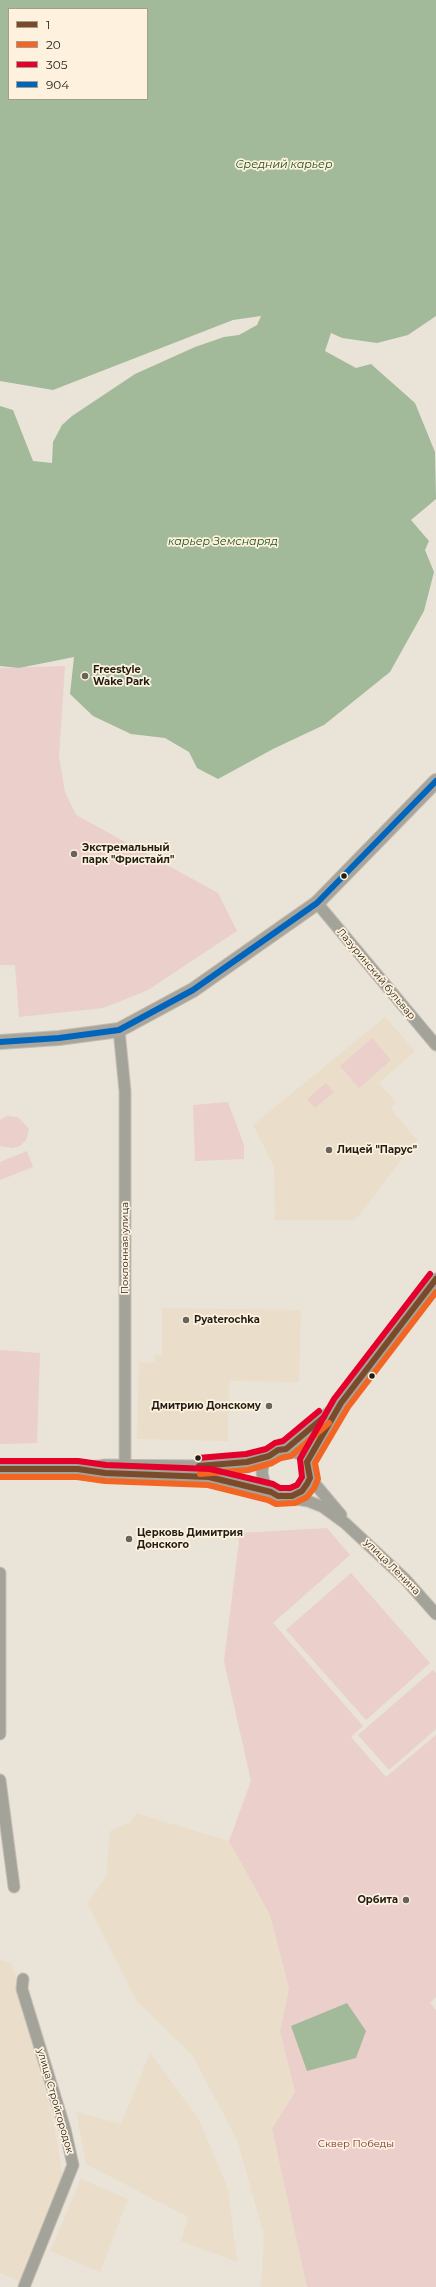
<!DOCTYPE html>
<html>
<head>
<meta charset="utf-8">
<style>
	body { margin:0 }
	#map { position:relative; width:436px; height:2287px; overflow:hidden; background:#eae3d8; font-family:Montserrat,sans-serif }
	canvas { display:block }
	.legend { position:absolute; left:8px; top:8px; width:140px; height:92px; box-sizing:border-box; background:#fef2de; border:1px solid #a69d8e; margin:0; padding:5px 7px; list-style:none; font-size:12px; color:#221e17 }
	.legend li { display:flex; align-items:center; gap:8px; height:20px }
	.legend b { width:20px; border:1px solid #a69d8e }
</style>
</head>
<body>
<div id="map">
<canvas width="436" height="2287"></canvas>
<ul class="legend">
<li><b style="height:5px;background:#7a4b2a"></b>1</li>
<li><b style="height:5px;background:#f26522"></b>20</li>
<li><b style="height:5px;background:#e4002b"></b>305</li>
<li><b style="height:5px;background:#0065bd"></b>904</li>
</ul>
</div>
<script>
const c = document.querySelector('canvas').getContext('2d');
c.lineJoin = 'round';
function fill(path, color) { c.fillStyle = color; c.fill(path, 'evenodd'); }
const shape = rows => new Path2D(rows.map(r => 'M' + r).join(''));
function stroke(path, color, width, dash) { c.strokeStyle = color; c.lineWidth = width; c.lineCap = dash ? 'butt' : 'round'; c.setLineDash(dash || []); c.stroke(path); }
function drawText(font, color, halo, rows, align = 'center') {
  c.font = font + ' Montserrat,sans-serif'; c.lineWidth = 3.5; c.setLineDash([]); c.textBaseline = 'middle'; c.strokeStyle = halo; c.fillStyle = color; for (const [text, x, y, turn = 0] of rows) {
    c.save(); c.translate(x, y); c.rotate((+turn || 0) * Math.PI / 180); c.textAlign = isNaN(turn) ? turn : align; if (halo) c.strokeText(text, 0, 0); c.fillText(text, 0, 0); c.restore();
  }
}
fill(shape([
	[385,1017,415,1051,379,1083,396,1102,391,1109,417,1140,355,1220,275,1220,274,1167,253,1125],
	[162,1308,301,1310,299,1382,229,1381,228,1441,137,1439,139,1362,155,1363,155,1355,162,1355],
	[136,1813,229,1841,270,1915,289,1990,280,2031,295,2092,272,2129,307,2287,261,2287,264,2236,238,2142,193,2056,136,2000,87,1903,106,1877,110,1831,131,1822],
	[0,1960,11,1963,15,1974,54,2124,63,2178,21,2282,0,2273],
	[150,2053,199,2119,228,2189,237,2262,181,2241,188,2217,86,2164,76,2112,121,2124],
	[81,2179,128,2199,100,2272,50,2251]
]), '#eadeca');
fill(shape([
	[65,666,59,757,65,792,76,815,218,893,237,931,148,990,111,1005,103,1008,19,1017,15,965,0,965,0,668],
	[372,1038,391,1060,359,1088,340,1066],
	[326,1083,334,1092,315,1108,307,1099],
	[228,1102,244,1145,244,1159,195,1161,193,1105],
	[7,1116,18,1117,29,1129,26,1140,20,1146,13,1148,0,1146,0,1120],
	[27,1151,33,1167,0,1180,0,1162],
	[0,1350,40,1353,37,1443,0,1444],
	[327,1528,350,1555,273,1623,363,1726,351,1737,386,1777,436,1735,436,1997,430,2003,436,2010,436,2287,307,2287,272,2129,295,2092,280,2031,289,1989,270,1915,229,1841,251,1781,224,1661,240,1533],
	[351,1573,430,1663,366,1720,286,1630],
	[433,1670,436,1673,436,1729,389,1770,358,1735]
]), '#eacfca');
fill(shape([
	[0,0,436,0,436,316,408,335,377,343,342,338,331,333,325,351,356,368,371,364,415,403,435,452,436,499,411,520,429,541,425,550,434,572,424,611,390,672,324,725,273,749,218,779,197,768,189,752,165,738,131,734,93,716,70,694,74,657,19,668,0,666,0,406,13,410,33,461,52,463,53,442,62,425,72,416,135,374,195,347,224,337,239,335,257,325,261,316,233,320,53,390,0,381],
	[9,9,147,9,147,99,9,99],
	[347,2003,366,2031,356,2058,307,2071,291,2026]
]), '#a2ba9a');
const minor = shape([
	[317,903,436,1045],
	[119,1030,125,1091,125,1466],
	[286,1449,334,1408],
	[269,1456,263,1465,262,1473,265,1485,271,1492],
	[307,1462,341,1403,436,1279],
	[91,1467,105,1465,209,1466,247,1462,286,1449,302,1455,310,1469,310,1478,302,1491,287,1497],
	[0,1469,78,1469,105,1473,209,1477,271,1492,278,1496,308,1501,323,1507,345,1523,405,1579,436,1614],
	[310,1478,341,1515],
	[0,1573,0,1734],
	[0,1780,14,1887],
	[23,1979,22,1989,65,2129,73,2165,24,2287]
]);
const major = shape([
	[0,1042,59,1038,119,1030,193,990,317,903,436,781]
]);
stroke(minor, '#c4bfb7', 13);
stroke(major, '#c4bfb7', 16);
stroke(minor, '#a4a39a', 11);
stroke(major, '#a9a59a', 14);
stroke(shape([
	[199,1466,247,1462,269,1456,278,1450,286,1449,324,1417],
	[0,1469,78,1469,105,1473,209,1477,271,1492,278,1496,292,1496,302,1491,307,1484,310,1478,307,1462,341,1403,436,1279]
]), '#7a4b2a', 6);
stroke(shape([
	[200,1474,248,1470,272,1463,281,1458,291,1456,329,1423],
	[0,1477,77,1477,105,1481,208,1485,268,1500,276,1504,295,1503,307,1497,314,1488,318,1479,315,1463,348,1407,436,1292]
]), '#f26522', 6);
stroke(shape([
	[198,1458,246,1454,266,1449,275,1443,283,1441,319,1411],
	[0,1461,78,1461,106,1465,210,1469,273,1484,280,1488,290,1488,297,1485,302,1477,300,1459,334,1399,430,1274]
]), '#e4002b', 6);
stroke(shape([
	[0,1042,59,1038,119,1030,193,990,317,903,436,781]
]), '#0065bd', 6);
for (const [x, y, r, color] of [
	[85,676,4,"#68635b"],
	[74,854,4,"#68635b"],
	[344,876,3.5,"#221e17"],
	[329,1150,4,"#68635b"],
	[186,1320,4,"#68635b"],
	[372,1376,3.5,"#221e17"],
	[269,1406,4,"#68635b"],
	[198,1458,3.5,"#221e17"],
	[129,1539,4,"#68635b"],
	[406,1900,4,"#68635b"]
]) { const dot = new Path2D(); dot.arc(x, y, r, 0, 2 * Math.PI); c.fillStyle = color; c.fill(dot); stroke(dot, '#fef2de', 1.5); }
drawText('bold 10px', '#221e17', '#fef2de', [
	["Freestyle",93,670],
	["Wake Park",93,682],
	["Экстремальный",82,848],
	["парк \"Фристайл\"",82,860],
	["Лицей \"Парус\"",337,1150],
	["Pyaterochka",194,1320],
	["Дмитрию Донскому",261,1406,"right"],
	["Церковь Димитрия",137,1533],
	["Донского",137,1545],
	["Орбита",398,1900,"right"]
], 'left');
drawText('10px', '#221e17', '#fef2de', [
	["Лазуринский бульвар",376,974,50],
	["Поклонная улица",125,1248,-90],
	["улица Ленина",392,1567,45],
	["улица Стройгородок",55,2101,74]
]);
drawText('10px', '#782e34', '#fef2de', [
	["Сквер Победы",356,2144]
]);
drawText('italic 11px', '#1e5219', '#fef2de', [
	["Средний карьер",284,165],
	["карьер Земснаряд",223,542]
]);
</script>
</body>
</html>
